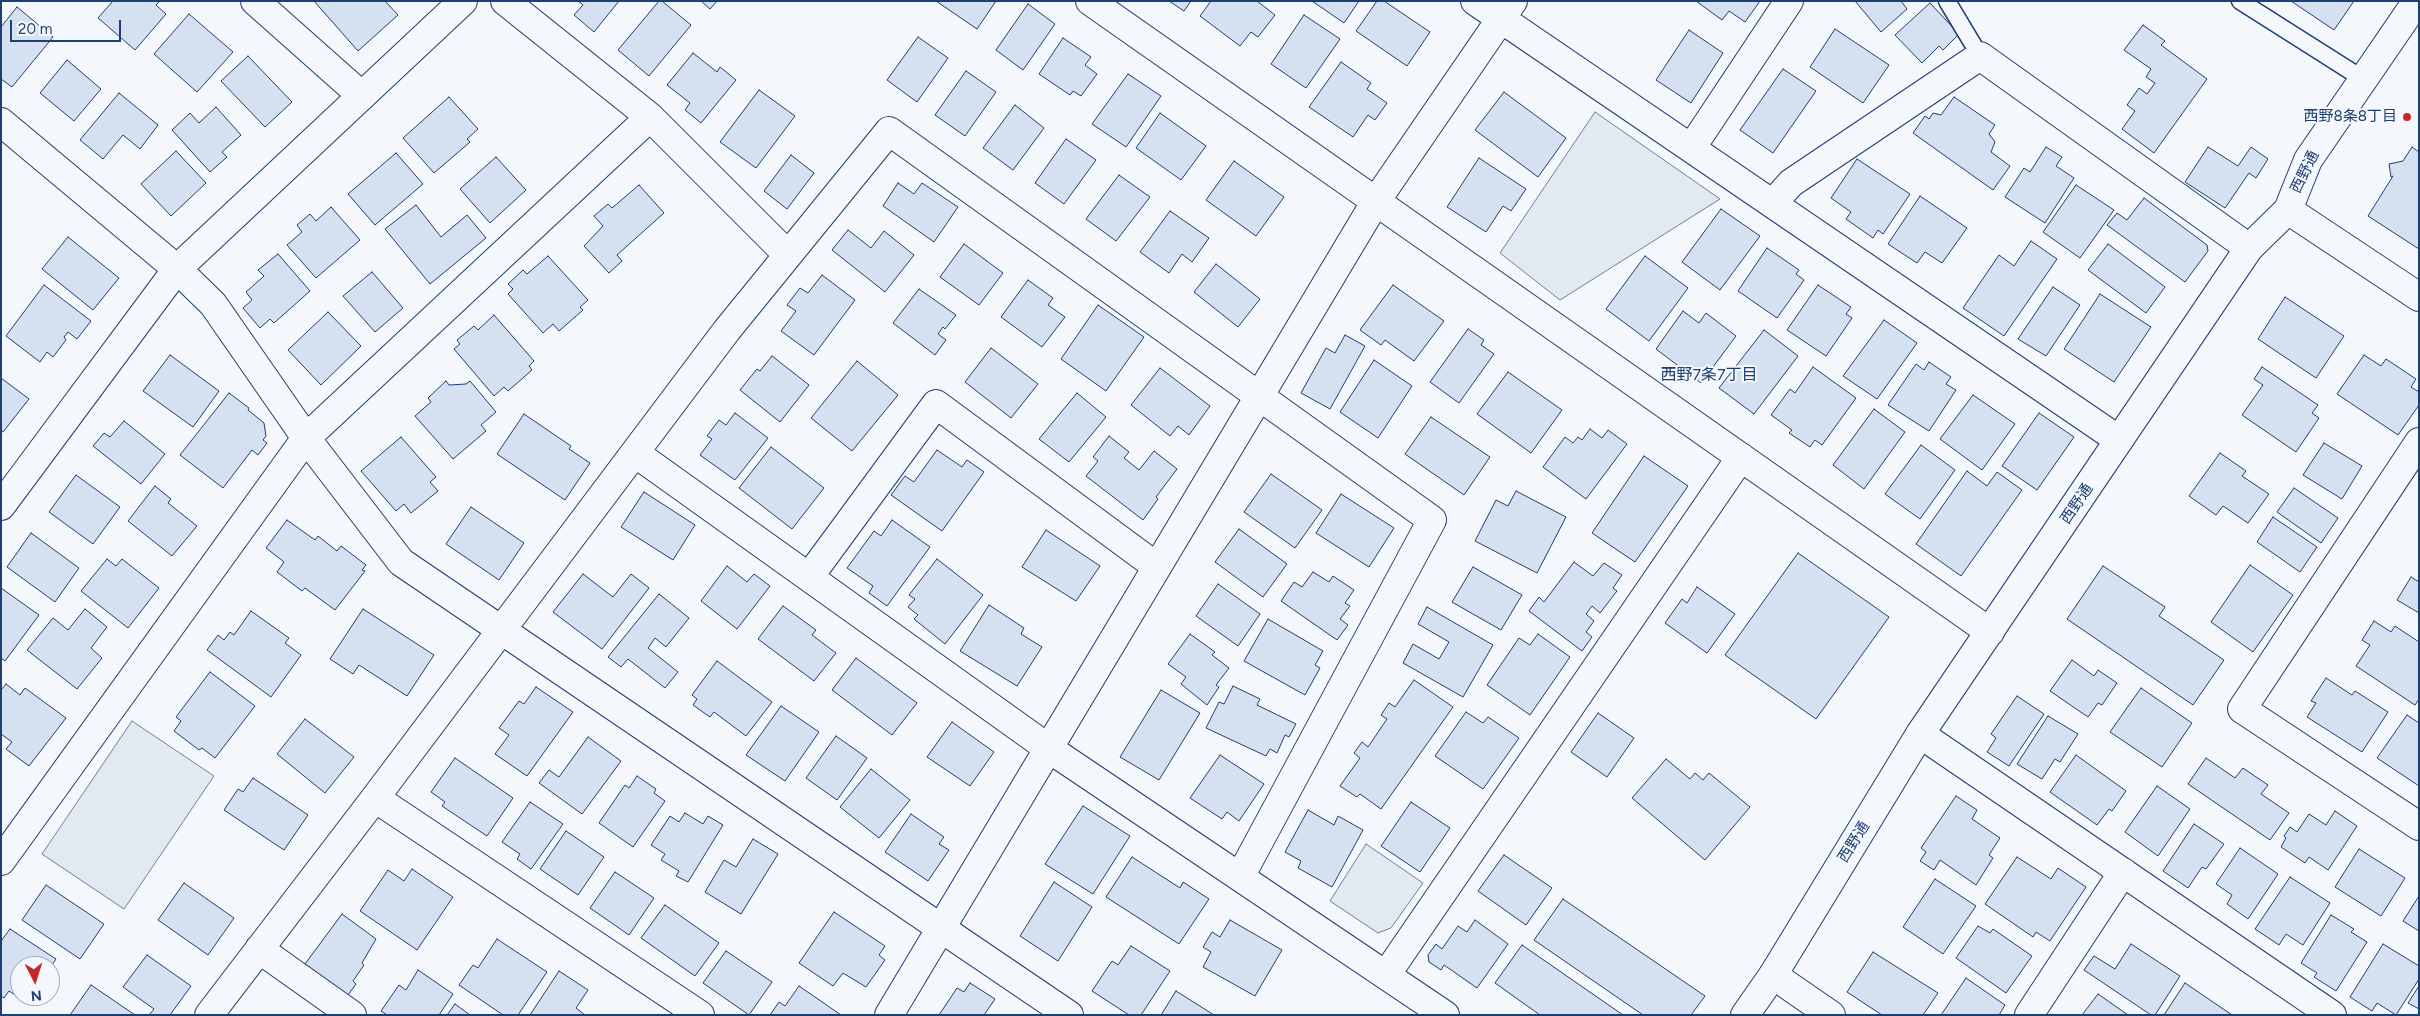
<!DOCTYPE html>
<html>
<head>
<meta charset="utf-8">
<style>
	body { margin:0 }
	#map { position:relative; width:2420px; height:1016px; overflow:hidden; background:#f4f7fb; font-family:Figtree,sans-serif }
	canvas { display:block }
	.frame { position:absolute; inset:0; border:2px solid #1d3f73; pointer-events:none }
	.north { position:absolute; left:10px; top:956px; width:50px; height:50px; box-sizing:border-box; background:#f4f7fb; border:1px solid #9eadc5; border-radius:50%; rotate:175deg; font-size:14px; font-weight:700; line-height:20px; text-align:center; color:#1d3f73 }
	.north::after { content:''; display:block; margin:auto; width:18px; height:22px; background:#c62828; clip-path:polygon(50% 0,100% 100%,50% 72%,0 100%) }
	.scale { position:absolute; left:10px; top:20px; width:111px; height:22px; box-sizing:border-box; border:2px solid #1d3f73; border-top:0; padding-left:6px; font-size:15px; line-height:18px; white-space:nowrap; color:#1d3f73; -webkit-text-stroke:4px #f4f7fb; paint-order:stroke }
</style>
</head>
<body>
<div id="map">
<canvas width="2420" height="1016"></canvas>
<div class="frame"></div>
<div class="north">N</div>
<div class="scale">20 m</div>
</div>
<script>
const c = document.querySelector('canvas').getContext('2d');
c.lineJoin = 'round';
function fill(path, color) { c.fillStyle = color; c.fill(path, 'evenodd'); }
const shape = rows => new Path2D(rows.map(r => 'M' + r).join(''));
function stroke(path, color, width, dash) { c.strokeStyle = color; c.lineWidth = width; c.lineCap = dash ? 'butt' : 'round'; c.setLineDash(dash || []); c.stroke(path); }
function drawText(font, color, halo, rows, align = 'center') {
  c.font = font + ' Figtree,"Noto Sans JP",sans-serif'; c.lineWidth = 4; c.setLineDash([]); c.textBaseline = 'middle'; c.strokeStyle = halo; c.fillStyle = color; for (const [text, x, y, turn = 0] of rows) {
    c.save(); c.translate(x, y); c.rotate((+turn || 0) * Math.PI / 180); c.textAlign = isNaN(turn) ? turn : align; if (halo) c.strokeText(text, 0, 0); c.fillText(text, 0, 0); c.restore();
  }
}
const green = shape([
	[1595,112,1720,199,1560,300,1500,253,1595,112],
	[132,721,214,776,124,909,42,854,132,721],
	[1366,844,1423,883,1391,928,1378,933,1330,901,1366,844]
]);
fill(green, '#e3e9f0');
stroke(green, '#687fa3', 1);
const building = shape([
	[113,1,160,1,156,5,166,14,135,50,98,18,113,1],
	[314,1,385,1,398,15,358,51,314,1],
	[578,1,619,1,594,32,574,15,583,5,578,1],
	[659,1,662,1,691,25,649,76,618,50,659,1],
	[701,1,717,1,710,9,701,1],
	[936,1,996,1,977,29,936,1],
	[1169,1,1191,1,1184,11,1169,1],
	[1211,1,1257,1,1275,15,1258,37,1251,32,1240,46,1200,16,1211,1],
	[1312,1,1359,1,1344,23,1312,1],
	[1377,1,1384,1,1430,32,1407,66,1356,31,1377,1],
	[1696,1,1760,1,1745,22,1729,11,1722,20,1696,1],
	[1855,1,1901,1,1907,9,1881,32,1855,1],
	[2291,1,2354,1,2334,30,2291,1],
	[1930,3,1959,34,1943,50,1939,46,1922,63,1895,35,1930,3],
	[1028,4,1055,24,1023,70,996,50,1028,4],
	[17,7,53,37,12,87,1,79,1,27,17,7],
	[189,14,233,52,197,92,154,54,189,14],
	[1304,15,1340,39,1306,88,1271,64,1304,15],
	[2143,25,2165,41,2161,45,2207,79,2154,153,2122,129,2135,111,2127,105,2139,88,2147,94,2155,83,2146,77,2151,69,2124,50,2143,25],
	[1835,29,1889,65,1863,103,1810,67,1835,29],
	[1689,30,1723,53,1691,103,1656,80,1689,30],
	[918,37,948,58,917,102,887,80,918,37],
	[1063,38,1091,57,1085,65,1097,74,1081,96,1073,91,1070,95,1039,74,1063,38],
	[693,53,717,72,720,67,736,80,701,123,685,110,690,103,667,85,693,53],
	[248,56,292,102,265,127,221,81,248,56],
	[67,60,101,89,74,121,40,93,67,60],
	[1341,62,1371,83,1367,89,1387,103,1375,120,1368,115,1353,137,1309,107,1341,62],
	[1783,69,1816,91,1773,153,1740,130,1783,69],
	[966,71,996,92,965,136,935,115,966,71],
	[1128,74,1161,96,1126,147,1092,124,1128,74],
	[759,90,795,116,756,168,720,142,759,90],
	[1504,92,1566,138,1538,177,1475,130,1504,92],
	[119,93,158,125,140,149,123,135,103,159,80,140,119,93],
	[449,97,478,129,467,139,470,142,434,173,403,138,449,97],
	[1954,97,1995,125,1989,134,1995,142,1991,152,2010,166,1993,190,1913,133,1925,116,1929,119,1933,113,1941,115,1954,97],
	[1015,105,1044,128,1013,170,983,148,1015,105],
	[216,107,241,135,222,152,227,157,210,172,172,130,190,113,199,123,216,107],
	[1160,113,1206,146,1181,180,1136,148,1160,113],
	[1066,139,1096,160,1064,204,1035,183,1066,139],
	[2046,147,2062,157,2056,166,2074,178,2045,223,2005,197,2024,168,2030,172,2046,147],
	[2208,147,2238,166,2251,147,2268,159,2256,178,2249,173,2225,208,2185,182,2208,147],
	[2412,147,2419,152,2419,249,2368,216,2393,176,2391,177,2389,164,2403,161,2412,147],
	[176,151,206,183,171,216,141,184,176,151],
	[396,153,423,184,375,225,348,194,396,153],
	[791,155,814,173,787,209,764,191,791,155],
	[496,157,526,190,490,223,460,189,496,157],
	[1479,158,1526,189,1511,211,1503,206,1486,232,1447,207,1479,158],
	[1857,159,1910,194,1883,234,1878,230,1873,238,1846,219,1851,212,1831,198,1857,159],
	[1234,161,1284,197,1256,236,1206,200,1234,161],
	[1119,175,1150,197,1116,241,1086,219,1119,175],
	[898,183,914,194,922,183,958,207,934,242,883,206,898,183],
	[639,185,664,213,617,255,622,261,609,273,584,246,603,226,594,216,608,204,612,208,639,185],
	[2076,185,2114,210,2080,258,2043,232,2076,185],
	[1920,196,1967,228,1942,263,1925,252,1917,263,1888,244,1920,196],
	[2144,198,2207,245,2208,251,2185,282,2107,225,2117,213,2127,220,2144,198],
	[416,205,441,237,467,215,486,238,430,284,385,229,416,205],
	[331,207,360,240,316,278,287,245,302,232,297,225,310,214,316,221,331,207],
	[1721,209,1760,236,1720,290,1682,262,1721,209],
	[1170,211,1209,238,1192,262,1182,254,1169,273,1140,252,1170,211],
	[848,230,871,248,884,231,914,255,885,292,832,250,848,230],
	[68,237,119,278,93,310,42,269,68,237],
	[2031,241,2057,259,2004,336,1963,308,1999,255,2014,266,2031,241],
	[964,244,1003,273,979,305,940,277,964,244],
	[2108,244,2165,287,2146,313,2088,270,2108,244],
	[1767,248,1799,270,1796,274,1804,280,1777,318,1738,291,1767,248],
	[278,254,310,291,274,323,270,319,260,328,243,308,252,300,246,292,264,276,258,270,278,254],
	[548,256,588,300,580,307,583,310,559,331,553,324,543,333,508,294,513,289,508,284,523,270,527,274,548,256],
	[1645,256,1688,288,1649,341,1606,309,1645,256],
	[1216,264,1260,299,1238,327,1194,292,1216,264],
	[372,272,403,308,375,332,343,296,372,272],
	[822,275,855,300,814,355,781,331,796,311,787,305,800,288,808,293,822,275],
	[1028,280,1053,298,1048,305,1065,317,1042,347,1001,317,1028,280],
	[44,285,91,321,77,339,68,332,64,337,66,340,53,357,47,352,40,362,6,336,44,285],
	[1393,285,1444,321,1414,361,1385,340,1381,345,1360,330,1393,285],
	[1818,285,1851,307,1846,314,1852,318,1826,356,1787,330,1818,285],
	[2053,287,2080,305,2046,356,2018,339,2053,287],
	[919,289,956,315,945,329,943,327,938,334,946,340,935,355,893,323,919,289],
	[2100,294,2151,327,2114,382,2064,349,2100,294],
	[2285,297,2344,336,2316,378,2258,339,2285,297],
	[1098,305,1144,337,1106,391,1061,359,1098,305],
	[1683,311,1699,323,1706,313,1736,336,1701,383,1656,349,1683,311],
	[328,312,361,346,321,385,288,350,328,312],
	[494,315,534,361,529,366,532,370,508,391,504,387,494,396,454,349,460,344,457,340,474,326,478,330,494,315],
	[1884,320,1917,343,1877,399,1843,376,1884,320],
	[1468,329,1484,340,1481,345,1494,354,1459,403,1430,382,1468,329],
	[1764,330,1798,356,1754,414,1719,388,1764,330],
	[1345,335,1365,346,1330,409,1301,393,1326,348,1335,353,1345,335],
	[991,348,1038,384,1011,418,965,382,991,348],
	[170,355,219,391,193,427,143,391,170,355],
	[2364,355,2381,366,2386,359,2416,379,2411,387,2419,392,2419,405,2398,435,2337,394,2364,355],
	[772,356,809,385,780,422,740,390,757,369,760,371,772,356],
	[1374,360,1412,386,1378,438,1340,412,1374,360],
	[857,361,898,395,852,451,811,418,857,361],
	[1929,362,1951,377,1946,384,1956,390,1929,431,1888,405,1916,364,1924,370,1929,362],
	[1813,367,1856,398,1822,445,1815,440,1810,447,1789,433,1792,430,1771,415,1790,389,1795,393,1813,367],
	[2262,367,2318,405,2312,413,2319,418,2296,452,2242,415,2263,385,2254,379,2262,367],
	[1160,368,1210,406,1189,435,1178,426,1170,436,1131,405,1160,368],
	[1508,372,1562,410,1531,453,1477,414,1508,372],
	[1,378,29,399,3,432,1,431,1,378],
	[446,381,449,385,466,384,470,381,496,412,481,425,486,431,453,459,415,416,431,402,428,398,446,381],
	[229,393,249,408,248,410,264,423,266,436,263,440,267,443,258,455,252,450,223,488,180,455,229,393],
	[1077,393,1106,417,1069,462,1039,439,1077,393],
	[1973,395,2015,424,1982,470,1940,439,1973,395],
	[1874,409,1905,432,1864,489,1833,465,1874,409],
	[735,413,768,438,735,480,700,455,712,439,707,436,719,420,726,425,735,413],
	[2039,413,2074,437,2037,490,2002,466,2039,413],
	[524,414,571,446,569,449,590,463,565,500,497,454,524,414],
	[1431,417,1490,457,1464,495,1405,454,1431,417],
	[124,421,165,454,141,484,93,446,104,433,110,437,124,421],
	[1590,429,1602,438,1608,430,1627,444,1586,499,1543,467,1565,437,1573,443,1578,437,1582,440,1590,429],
	[1109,436,1129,452,1124,458,1139,470,1154,451,1177,469,1156,497,1158,499,1143,520,1086,476,1098,461,1093,457,1109,436],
	[401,437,436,477,430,482,438,491,411,513,404,504,396,511,361,471,401,437],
	[2324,443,2362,466,2342,499,2303,475,2324,443],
	[1921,445,1955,470,1920,519,1885,494,1921,445],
	[771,447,824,488,792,529,739,488,771,447],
	[937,450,962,467,967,460,984,472,942,531,891,495,905,476,914,482,937,450],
	[2220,453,2246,471,2242,476,2269,494,2248,523,2223,506,2216,515,2189,496,2220,453],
	[1644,456,1688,486,1635,562,1592,533,1644,456],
	[1967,471,1987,486,1997,472,2022,490,1961,576,1916,544,1967,471],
	[1271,474,1322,510,1295,548,1244,512,1271,474],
	[76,475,120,507,93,544,49,512,76,475],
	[155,486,171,499,168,503,197,526,172,556,128,521,155,486],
	[2294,488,2338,518,2321,543,2277,512,2294,488],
	[1516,491,1566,517,1537,573,1475,541,1496,500,1508,506,1516,491],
	[644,492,695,525,673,560,621,527,644,492],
	[1341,494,1394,528,1369,567,1316,533,1341,494],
	[471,507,524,543,499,580,446,544,471,507],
	[2273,517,2317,547,2300,572,2257,542,2273,517],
	[287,520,315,540,318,536,337,551,341,546,366,565,362,570,365,571,335,610,305,588,302,591,277,572,284,562,266,548,287,520],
	[892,520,930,547,887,606,869,593,873,586,847,568,874,531,881,536,892,520],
	[1239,529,1287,564,1263,597,1215,562,1239,529],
	[1046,530,1100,566,1076,601,1022,567,1046,530],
	[31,533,79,568,55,602,7,567,31,533],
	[1798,553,1889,617,1816,719,1725,655,1798,553],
	[107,559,116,566,122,559,159,588,128,628,81,591,107,559],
	[937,559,983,595,945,644,914,619,918,615,908,607,915,599,909,595,937,559],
	[1574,562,1593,576,1604,563,1622,575,1613,588,1617,591,1600,613,1592,606,1586,614,1594,621,1586,632,1592,637,1582,651,1529,611,1539,597,1544,602,1574,562],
	[2250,565,2293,595,2253,652,2211,622,2250,565],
	[727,566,747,582,754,574,770,586,737,629,701,601,727,566],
	[2103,566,2165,607,2159,616,2224,660,2193,705,2067,619,2103,566],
	[1473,567,1522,595,1501,630,1452,602,1473,567],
	[1313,572,1329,582,1333,576,1354,590,1345,603,1350,606,1340,619,1348,625,1337,640,1281,601,1294,582,1302,587,1313,572],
	[583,574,613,597,631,574,649,588,602,649,553,612,583,574],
	[2411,577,2419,582,2419,613,2397,600,2411,577],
	[1218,584,1260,614,1238,646,1196,616,1218,584],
	[1697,587,1735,614,1707,653,1665,623,1682,599,1687,603,1697,587],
	[1,588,39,615,5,661,1,658,1,588],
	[659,594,689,618,666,647,655,638,648,648,678,672,665,688,628,659,621,667,608,657,659,594],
	[989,605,1024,628,1021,634,1042,647,1017,686,960,651,989,605],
	[783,606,816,630,812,635,836,653,814,681,758,639,783,606],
	[1427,607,1493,645,1463,697,1403,663,1413,644,1439,659,1449,642,1418,624,1427,607],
	[85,609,107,627,91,648,102,658,77,689,27,650,53,618,68,630,85,609],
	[363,609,434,655,407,696,359,665,353,674,330,659,363,609],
	[251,611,289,638,285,643,301,655,271,697,207,650,218,635,224,640,230,632,234,635,251,611],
	[1268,619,1323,651,1315,665,1320,668,1305,695,1244,661,1268,619],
	[2374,621,2391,632,2395,626,2419,642,2419,699,2415,705,2356,666,2370,645,2362,640,2374,621],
	[1190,634,1215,652,1212,655,1229,668,1216,685,1219,687,1207,705,1181,684,1186,677,1168,664,1190,634],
	[1538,634,1570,657,1530,715,1487,685,1519,638,1530,645,1538,634],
	[856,658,917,703,892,735,832,690,856,658],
	[2072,660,2094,676,2098,670,2117,683,2102,705,2098,703,2088,717,2050,691,2072,660],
	[717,661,772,702,746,736,714,712,710,717,693,705,697,699,692,695,717,661],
	[210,672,255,706,215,758,202,748,199,750,174,731,181,721,176,717,210,672],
	[2326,678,2352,695,2355,691,2388,712,2362,752,2307,717,2316,703,2311,701,2326,678],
	[1414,680,1453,707,1381,809,1360,794,1357,797,1340,786,1360,758,1354,753,1362,742,1368,747,1387,719,1381,715,1389,703,1395,707,1414,680],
	[6,684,20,695,25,688,66,718,29,766,6,749,12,742,1,734,1,690,6,684],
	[1233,686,1260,699,1257,705,1296,724,1289,737,1285,735,1277,753,1270,749,1266,756,1206,728,1219,702,1224,704,1233,686],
	[536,687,573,712,527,776,495,754,509,735,499,728,519,701,524,704,536,687],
	[2141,688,2192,723,2162,767,2110,732,2141,688],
	[1161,690,1200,713,1159,780,1120,757,1161,690],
	[2017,696,2044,714,2009,766,1987,752,1996,738,1991,734,2017,696],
	[781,706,819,732,785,781,746,755,781,706],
	[1466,712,1483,723,1488,717,1519,738,1483,789,1435,756,1466,712],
	[1598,713,1634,738,1607,777,1571,752,1598,713],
	[2407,715,2419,723,2419,786,2377,758,2407,715],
	[2048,716,2078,734,2060,762,2055,759,2042,779,2017,764,2048,716],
	[305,719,354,757,325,793,277,754,305,719],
	[952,722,994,752,970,786,927,757,952,722],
	[836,736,867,758,837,800,806,778,836,736],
	[588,737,621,761,582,814,539,783,549,770,559,777,588,737],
	[1220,755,1264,784,1239,821,1227,812,1222,819,1190,798,1220,755],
	[2076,755,2126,791,2112,811,2109,809,2097,825,2050,792,2076,755],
	[455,758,513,798,487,836,442,806,445,802,431,792,455,758],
	[2206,758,2235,778,2243,768,2268,785,2261,794,2289,813,2270,840,2188,784,2206,758],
	[1666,759,1690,779,1695,773,1703,780,1709,773,1750,807,1705,860,1632,798,1666,759],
	[871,769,910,800,879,838,840,807,871,769],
	[637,776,656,789,654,793,665,801,633,847,599,823,625,785,629,788,637,776],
	[253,778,308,815,284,850,224,810,238,789,243,792,253,778],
	[2157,786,2190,809,2158,856,2125,832,2157,786],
	[1956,796,1977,810,1972,819,2000,838,1989,855,1993,858,1976,885,1940,860,1934,870,1920,861,1926,852,1921,848,1956,796],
	[530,802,563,824,531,869,517,859,520,854,502,842,530,802],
	[1411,802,1450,828,1420,872,1381,846,1411,802],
	[1083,806,1130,836,1093,894,1045,864,1083,806],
	[1308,810,1334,825,1338,816,1363,830,1332,887,1298,868,1301,861,1285,852,1308,810],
	[2335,811,2357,826,2328,870,2309,857,2305,863,2281,847,2286,838,2284,836,2290,827,2297,832,2309,814,2326,825,2335,811],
	[685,813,703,824,708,816,723,825,688,882,676,876,679,871,661,860,665,854,651,845,670,816,679,822,685,813],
	[911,814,944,837,939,844,949,850,928,881,885,852,911,814],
	[2194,824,2224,844,2206,869,2202,867,2188,888,2163,871,2194,824],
	[566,831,604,857,578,895,540,869,566,831],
	[753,839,778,854,741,914,705,892,724,860,736,867,753,839],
	[2240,848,2278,874,2248,919,2227,904,2232,895,2216,884,2240,848],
	[2359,849,2405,878,2381,916,2335,887,2359,849],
	[1504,855,1552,888,1526,925,1478,891,1504,855],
	[1132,857,1180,888,1183,882,1209,899,1179,944,1106,897,1132,857],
	[2017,857,2051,879,2058,868,2086,887,2050,941,2036,932,2033,937,1985,904,2017,857],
	[412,869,453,897,417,950,360,911,388,870,404,881,412,869],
	[615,872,654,898,629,935,590,908,615,872],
	[2290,877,2330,903,2303,945,2286,934,2279,945,2255,929,2290,877],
	[1935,879,1976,906,1943,954,1903,927,1935,879],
	[1054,882,1092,907,1058,961,1020,936,1054,882],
	[184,883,234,918,208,955,158,920,184,883],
	[46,885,104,924,80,959,22,920,46,885],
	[2419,896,2419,931,2403,921,2419,896],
	[1563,899,1705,996,1691,1015,1643,1015,1534,940,1563,899],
	[665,905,719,943,695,976,641,938,665,905],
	[834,912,885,946,879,955,885,960,866,987,843,973,833,986,799,963,834,912],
	[342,914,376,939,362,963,364,965,353,981,356,984,348,995,305,964,342,914],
	[2331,915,2354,929,2351,932,2367,942,2336,991,2314,977,2317,973,2301,963,2331,915],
	[1230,920,1282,950,1255,996,1203,967,1211,952,1203,947,1212,932,1220,937,1230,920],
	[1475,920,1508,944,1477,988,1444,965,1441,970,1429,962,1428,955,1436,944,1442,949,1458,926,1467,932,1475,920],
	[1978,926,1990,933,1993,929,2032,956,2006,993,1956,958,1978,926],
	[10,929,56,959,50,968,50,966,20,966,20,996,32,996,27,1003,9,991,4,998,1,996,1,941,10,929],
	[497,939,547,972,518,1015,503,1015,459,985,473,965,478,968,497,939],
	[2131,944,2180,976,2155,1015,2151,1015,2084,970,2094,956,2115,969,2131,944],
	[2383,944,2419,966,2419,979,2396,1015,2377,1003,2372,1011,2350,997,2383,944],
	[1522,945,1623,1015,1540,1015,1495,983,1522,945],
	[1131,946,1170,971,1141,1015,1129,1015,1092,991,1112,961,1118,965,1131,946],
	[726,951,772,982,749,1015,703,983,726,951],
	[1873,952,1938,993,1923,1015,1882,1015,1847,992,1873,952],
	[147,955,191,986,170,1015,149,1015,154,1009,123,987,147,955],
	[418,970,453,994,439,1015,387,1015,381,1011,399,985,406,990,418,970],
	[559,971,588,990,576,1008,585,1015,530,1015,559,971],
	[1966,978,2005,1005,1999,1015,1941,1015,1966,978],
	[970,983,995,999,984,1015,939,1015,957,988,964,992,970,983],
	[2185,983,2232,1015,2164,1015,2185,983],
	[91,985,135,1015,70,1015,91,985],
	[799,986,841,1015,770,1015,779,1002,785,1006,799,986],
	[2419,986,2419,1009,2408,1003,2419,986],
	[1176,991,1214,1015,1161,1015,1176,991],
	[2098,994,2128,1015,2082,1015,2098,994],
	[455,1004,470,1015,447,1015,455,1004]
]);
fill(building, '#d5e0f0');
stroke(building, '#1d3f73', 1);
const lane = shape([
	[1947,1,1980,56],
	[2240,1,2363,79]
]);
const street = shape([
	[255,1,362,96],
	[505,1,650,117,788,255],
	[1090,1,1990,632],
	[1475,1,2119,440],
	[1,122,177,269,213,304,306,438,401,562,1069,1015],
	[1692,147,1789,1],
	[1773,203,1791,183,1980,56,2249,248],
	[2288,210,2419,297],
	[2419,442,2242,709,2419,826],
	[635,453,1048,748,1445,1015],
	[1,506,177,269,463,1],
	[809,577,936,404,1157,567],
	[1920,734,2332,1015],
	[375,798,700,1015],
	[1,861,306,438,650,117],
	[259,949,352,1015],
	[1386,975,1741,457],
	[1773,975,1831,1015],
	[209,1015,375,798,727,330,889,131,1432,520,1240,877],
	[889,1015,1376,201,1513,1],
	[2029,1015,2123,872]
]);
const secondary = shape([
	[1745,1015,1773,975,1920,734,2249,248,2288,210,2308,160,2417,1]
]);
stroke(lane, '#1d3f73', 19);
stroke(street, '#1d3f73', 30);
stroke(secondary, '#1d3f73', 30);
stroke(lane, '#f4f7fb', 16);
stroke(street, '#f4f7fb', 28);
stroke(secondary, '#f4f7fb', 28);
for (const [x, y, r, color] of [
	[2407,117,5,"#c62828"]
]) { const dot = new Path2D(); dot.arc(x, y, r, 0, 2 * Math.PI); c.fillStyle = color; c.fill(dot); stroke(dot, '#f4f7fb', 2); }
drawText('15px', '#1d3f73', '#f4f7fb', [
	["西野8条8丁目",2397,117]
], 'right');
drawText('15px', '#1d3f73', '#f4f7fb', [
	["西野通",2305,172,-64],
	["西野通",2077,504,-56],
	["西野通",1854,842,-58]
]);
drawText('16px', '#1d3f73', '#f4f7fb', [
	["西野7条7丁目",1709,375]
]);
</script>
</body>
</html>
